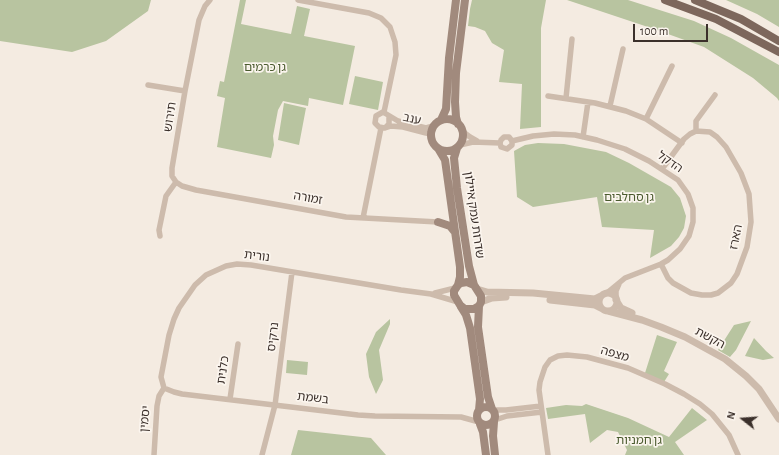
<!DOCTYPE html>
<html>
<head>
<meta charset="utf-8">
<style>
	body { margin:0 }
	#map { position:relative; width:779px; height:455px; overflow:hidden; background:#f4ebe1; font-family:"Alegreya Sans",sans-serif }
	canvas { display:block }
	.north { position:absolute; left:723px; top:399px; width:40px; height:40px; -webkit-text-stroke:3px #fbf5ee; paint-order:stroke; rotate:287deg; font-size:11px; font-weight:700; line-height:16px; text-align:center; color:#3b302b }
	.north::after { content:''; display:block; margin:auto; width:14px; height:18px; background:#3b302b; clip-path:polygon(50% 0,100% 100%,50% 72%,0 100%) }
	.scale { position:absolute; left:633px; top:24px; width:75px; height:18px; box-sizing:border-box; border:2px solid #3b302b; border-top:0; padding-left:5px; font-size:12px; line-height:14px; white-space:nowrap; color:#3b302b; -webkit-text-stroke:3px #fbf5ee; paint-order:stroke }
</style>
</head>
<body>
<div id="map">
<canvas width="779" height="455"></canvas>
<div class="north">N</div>
<div class="scale">100 m</div>
</div>
<script>
const c = document.querySelector('canvas').getContext('2d');
c.lineJoin = 'round';
function fill(path, color) { c.fillStyle = color; c.fill(path, 'evenodd'); }
const shape = rows => new Path2D(rows.map(r => 'M' + r).join(''));
function stroke(path, color, width, dash) { c.strokeStyle = color; c.lineWidth = width; c.lineCap = dash ? 'butt' : 'round'; c.setLineDash(dash || []); c.stroke(path); }
function drawText(font, color, halo, rows, align = 'center') {
  c.font = font + ' "Alegreya Sans","Noto Sans Hebrew",sans-serif'; c.lineWidth = 3.5; c.setLineDash([]); c.textBaseline = 'middle'; c.strokeStyle = halo; c.fillStyle = color; for (const [text, x, y, turn = 0] of rows) {
    c.save(); c.translate(x, y); c.rotate((+turn || 0) * Math.PI / 180); c.textAlign = isNaN(turn) ? turn : align; if (halo) c.strokeText(text, 0, 0); c.fillText(text, 0, 0); c.restore();
  }
}
fill(shape([
	[0,0,151,0,148,11,106,41,72,52,0,41],
	[240,0,246,0,241,24,291,34,297,6,310,9,304,36,355,46,343,105,309,98,308,106,283,101,278,110,273,136,274,145,271,158,217,147,225,98,217,96,220,81,224,82],
	[472,0,546,0,541,28,541,127,520,129,522,84,499,82,504,50,492,43,485,31,475,27,468,26,470,9],
	[567,0,628,0,694,21,731,38,779,65,779,101,777,98,753,78,704,47,654,29],
	[726,0,779,0,779,27,757,14],
	[355,76,383,82,378,110,349,104],
	[284,103,306,108,299,145,278,140],
	[538,143,564,144,606,152,629,163,671,187,680,198,686,216,684,228,679,237,671,246,650,258,654,230,602,227,597,197,533,207,517,197,514,151,525,145],
	[390,319,390,324,379,350,383,380,376,394,369,377,366,354,376,332],
	[751,321,736,350,730,357,718,350,734,325],
	[657,335,677,342,664,371,669,374,664,382,645,373],
	[754,338,766,351,774,358,763,360,745,356],
	[287,360,308,362,307,375,286,373],
	[586,404,628,418,669,437,692,408,707,420,675,442,684,455,625,455,627,450,618,432,607,430,590,443,585,414,548,419,546,408,566,405,582,406],
	[298,430,371,438,386,455,291,455]
]), '#b8c4a0');
stroke(shape([
	[298,0,369,13,381,18,390,27,395,42,396,55,384,112],
	[148,85,185,91],
	[548,96,595,103,626,111,646,119,682,143],
	[566,98,572,39],
	[610,106,623,49],
	[389,117,389,124,385,128,379,127,375,123,376,116,383,112,398,121,426,128,433,126],
	[646,119,672,66],
	[385,128,391,126,403,127,426,133,429,134,431,139],
	[462,131,470,137,477,141],
	[696,131,696,121,715,95],
	[583,137,588,102],
	[512,141,533,136,554,134,575,135,597,140,625,149,649,161,678,180,688,194,693,208,693,222,689,236,680,249,668,260,661,264,625,278,608,292,604,294],
	[500,143,501,147,507,149,512,145,512,141],
	[500,143,501,140,504,137,509,137,512,141],
	[460,145,473,142,500,143],
	[176,182,182,186,196,190,346,217,438,222],
	[363,218,381,128],
	[160,236,159,230,166,196,176,182,172,176,172,168,185,91,199,20,205,6,210,0],
	[661,264,668,278,673,283,691,293,702,295,711,295,718,293,731,283,737,274,747,247,751,222,749,194,741,173,726,147,717,137,710,132,696,131,690,134,684,139,662,169],
	[435,293,455,288],
	[616,298,616,291,619,284],
	[164,388,161,377,169,335,174,319,179,308,195,285,206,275,226,266,237,264,251,265,401,290,431,294,458,302],
	[164,388,174,392,182,394,358,415,375,416,461,417,479,422],
	[230,399,238,344],
	[493,410,506,410,541,406],
	[495,420,507,416,542,412],
	[154,455,157,406,159,396,164,388],
	[262,455,275,405,292,272],
	[548,455,539,390,540,382,545,367,550,360,558,356,567,355,587,357,628,368,665,384,684,394,700,404,712,414,729,435,738,455]
]), '#cdbbac', 5.5);
stroke(shape([
	[477,289,487,292,533,293,595,299,601,296],
	'599 302a9 9 0 1 1 18 0a9 9 0 1 1-18 0Z',
	[550,300,595,305,601,308],
	[616,300,621,308,632,313],
	[481,302,492,298,506,297],
	[608,311,642,320,661,327,685,337,725,359,746,376,759,389,779,419]
]), '#cdbbac', 7);
stroke(shape([
	'431 135a16 16 0 1 1 32 0a16 16 0 1 1-32 0Z',
	[441,120,446,109,449,58,456,0],
	[458,124,456,117,455,102,456,73,465,0],
	[457,148,454,158,457,188,469,266,474,285],
	[439,150,445,160,460,267,460,277,458,285,454,291,454,295,460,305,465,309,474,309,479,306,481,302,481,296,474,285,467,282,461,283,458,285],
	[438,222,450,226,454,231],
	[479,306,478,327,488,397,492,409],
	[461,307,466,315,470,328,480,399,479,410],
	'477 416a9 9 0 1 1 18 0a9 9 0 1 1-18 0Z',
	[494,422,493,436,495,455],
	[480,424,483,432,486,455]
]), '#a18a7d', 8);
stroke(shape([
	[665,0,716,19,779,52],
	[695,0,741,19,779,41]
]), '#7d675c', 8);
drawText('12px', '#4a5a2e', '#fbf5ee', [
	["גן כרמים",265,67],
	["גן סחלבים",629,197],
	["גן חמניות",639,440]
]);
drawText('12px', '#3b302b', '#fbf5ee', [
	["תירוש",170,117,-81],
	["ענב",412,119,12],
	["הדקל",670,162,35],
	["זמורה",308,198,10],
	["שדרות עמק איילון",474,215,82],
	["הארז",736,237,-78],
	["נורית",257,256,7],
	["נרקיס",273,337,-83],
	["הקשת",710,338,28],
	["מצפה",615,354,16],
	["כלנית",223,370,-82],
	["בשמת",313,398,7],
	["יסמין",145,419,-85]
]);
</script>
</body>
</html>
